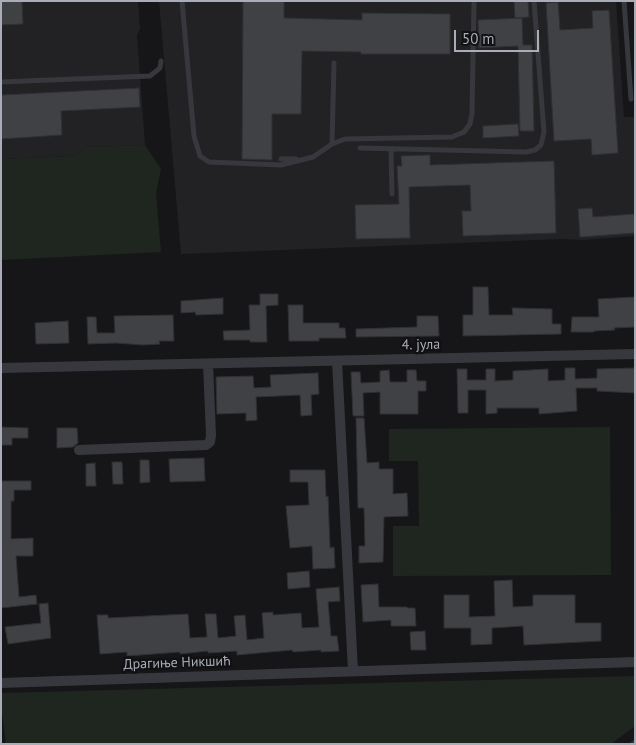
<!DOCTYPE html>
<html>
<head>
<meta charset="utf-8">
<style>
	body { margin:0 }
	#map { position:relative; width:636px; height:745px; overflow:hidden; background:#161618; font-family:"PT Sans",sans-serif }
	canvas { display:block }
	.frame { position:absolute; inset:0; border:2px solid #a8adb8; pointer-events:none }
	.scale { position:absolute; left:454px; top:30px; width:85px; height:22px; box-sizing:border-box; border:2px solid #a8adb8; border-top:0; padding-left:6px; font-size:15px; line-height:18px; white-space:nowrap; color:#a8adb8; -webkit-text-stroke:4px #111113; paint-order:stroke }
</style>
</head>
<body>
<div id="map">
<canvas width="636" height="745"></canvas>
<div class="frame"></div>
<div class="scale">50 m</div>
</div>
<script>
const c = document.querySelector('canvas').getContext('2d');
c.lineJoin = 'round';
function fill(path, color) { c.fillStyle = color; c.fill(path, 'evenodd'); }
const shape = rows => new Path2D(rows.map(r => 'M' + r).join(''));
function stroke(path, color, width, dash) { c.strokeStyle = color; c.lineWidth = width; c.lineCap = dash ? 'butt' : 'round'; c.setLineDash(dash || []); c.stroke(path); }
function drawText(font, color, halo, rows, align = 'center') {
  c.font = font + ' "PT Sans",sans-serif'; c.lineWidth = 5; c.setLineDash([]); c.textBaseline = 'middle'; c.strokeStyle = halo; c.fillStyle = color; for (const [text, x, y, turn = 0] of rows) {
    c.save(); c.translate(x, y); c.rotate((+turn || 0) * Math.PI / 180); c.textAlign = isNaN(turn) ? turn : align; if (halo) c.strokeText(text, 0, 0); c.fillText(text, 0, 0); c.restore();
  }
}
fill(shape([
	[1,1,138,1,140,29,137,35,145,145,86,147,74,156,1,159],
	[159,1,616,1,624,117,635,117,635,236,582,240,562,239,181,254]
]), '#222225');
fill(shape([
	[145,145,161,169,156,193,161,252,1,260,1,159,74,156,86,147],
	[610,427,611,575,393,576,393,526,419,526,418,461,389,461,389,429],
	[635,676,635,726,611,744,6,744,1,705,1,693]
]), '#1e261f');
stroke(shape([
	[631,744,635,741]
]), '#2c353c', 3);
const building = shape([
	[1,1,22,1,23,24,1,25,1,1],
	[243,1,284,1,284,18,362,20,362,13,450,14,450,54,361,54,361,52,302,51,301,114,272,114,272,160,242,159,243,1],
	[514,1,528,1,529,17,515,18,514,1],
	[558,2,560,30,593,28,592,11,609,10,618,153,592,155,591,139,554,141,546,3,558,2],
	[522,18,523,45,532,45,534,131,520,131,518,46,479,48,478,20,522,18],
	[139,88,140,107,61,111,62,135,1,139,1,95,139,88],
	[518,124,519,136,483,138,483,126,518,124],
	[430,155,430,165,554,161,556,233,463,236,462,211,471,211,470,185,409,187,410,238,356,239,355,205,399,204,397,166,402,166,401,156,430,155],
	[592,208,593,217,635,214,635,233,580,237,578,209,592,208],
	[473,287,488,287,489,315,513,315,512,308,516,308,552,309,552,324,561,324,561,334,463,336,463,315,473,315,473,287],
	[260,294,278,294,278,305,266,306,267,342,250,342,250,340,224,340,223,331,250,330,249,305,260,305,260,294],
	[635,297,635,327,614,328,615,330,594,331,594,332,571,332,572,317,599,317,598,299,635,297],
	[223,298,223,314,196,315,195,312,181,313,181,301,223,298],
	[288,305,303,305,303,323,339,323,339,328,345,328,346,338,319,338,319,341,289,341,288,305],
	[173,315,174,341,159,341,160,344,143,345,116,343,88,344,87,317,96,317,97,333,115,333,114,316,173,315],
	[417,316,438,316,439,336,356,337,356,329,417,327,417,316],
	[68,321,69,343,36,344,35,323,68,321],
	[565,368,575,368,575,379,597,378,597,369,635,368,635,393,597,391,597,388,576,388,577,411,539,414,539,408,497,408,497,413,486,414,486,390,468,390,468,413,458,413,457,369,467,369,467,380,486,380,486,369,495,369,495,381,513,380,513,371,548,369,548,381,565,380,565,368],
	[389,370,390,382,407,382,407,370,416,370,417,381,426,381,426,391,418,391,418,414,380,414,380,392,363,393,364,416,353,416,351,372,360,372,361,383,380,382,380,371,389,370],
	[318,373,319,394,311,395,312,415,301,416,300,395,256,397,257,420,246,421,246,413,217,414,216,377,253,376,254,388,271,387,270,375,318,373],
	[356,418,364,418,367,463,379,462,379,469,393,469,393,494,407,493,408,516,384,517,383,562,359,563,359,546,365,546,364,508,358,508,356,418],
	[1,427,28,428,28,438,12,438,12,445,1,445,1,427],
	[57,428,77,428,78,443,73,447,57,448,57,428],
	[204,458,205,481,170,482,169,459,204,458],
	[140,460,149,460,150,482,140,483,140,460],
	[112,462,122,462,123,484,113,484,112,462],
	[95,463,96,486,86,486,86,464,95,463],
	[290,470,325,470,326,497,328,496,330,548,334,547,335,568,313,569,312,546,290,548,286,506,309,505,308,482,290,482,290,470],
	[1,481,31,481,31,490,14,490,14,501,11,501,11,539,33,538,33,556,16,556,19,597,36,595,37,604,1,608,1,481],
	[309,571,310,587,288,589,287,573,309,571],
	[512,580,513,607,533,606,533,595,575,595,575,623,601,623,601,641,524,645,523,626,492,628,492,644,471,645,471,628,444,628,444,595,469,595,469,617,495,616,494,581,512,580],
	[378,584,379,607,407,607,407,608,415,608,416,626,391,626,391,620,363,622,361,585,378,584],
	[339,587,340,601,328,602,331,636,337,636,339,651,321,652,321,650,293,652,292,650,237,655,237,651,208,653,208,651,180,654,180,652,127,656,127,652,100,654,97,615,108,615,108,618,188,614,190,638,207,637,205,614,216,614,218,638,236,636,234,616,245,615,247,640,264,638,262,613,273,612,273,615,301,613,302,628,319,627,316,589,339,587],
	[48,603,51,638,8,644,5,627,41,623,39,604,48,603],
	[425,631,426,650,411,650,410,632,425,631]
]);
fill(building, '#404145');
stroke(building, '#303034', 1);
stroke(shape([
	[182,1,194,136,200,156,209,162,281,165,313,157,332,144,345,139,452,137,464,132,470,124,472,113,474,1],
	[624,1,631,99],
	[1,82,150,76,160,68,161,61],
	[332,144,334,63],
	[360,148,526,152,535,150,541,145,544,132,534,1],
	[391,149,392,194],
	[281,159,296,159]
]), '#37383d', 5);
stroke(shape([
	[337,361,353,671],
	[1,368,635,354],
	[79,450,206,445,210,442,211,435,208,364],
	[1,683,635,662]
]), '#37383d', 10);
drawText('14px', '#a8adb8', '#111113', [
	["4. јула",421,345,-1],
	["Драгиње Никшић",177,663,-2]
]);
</script>
</body>
</html>
